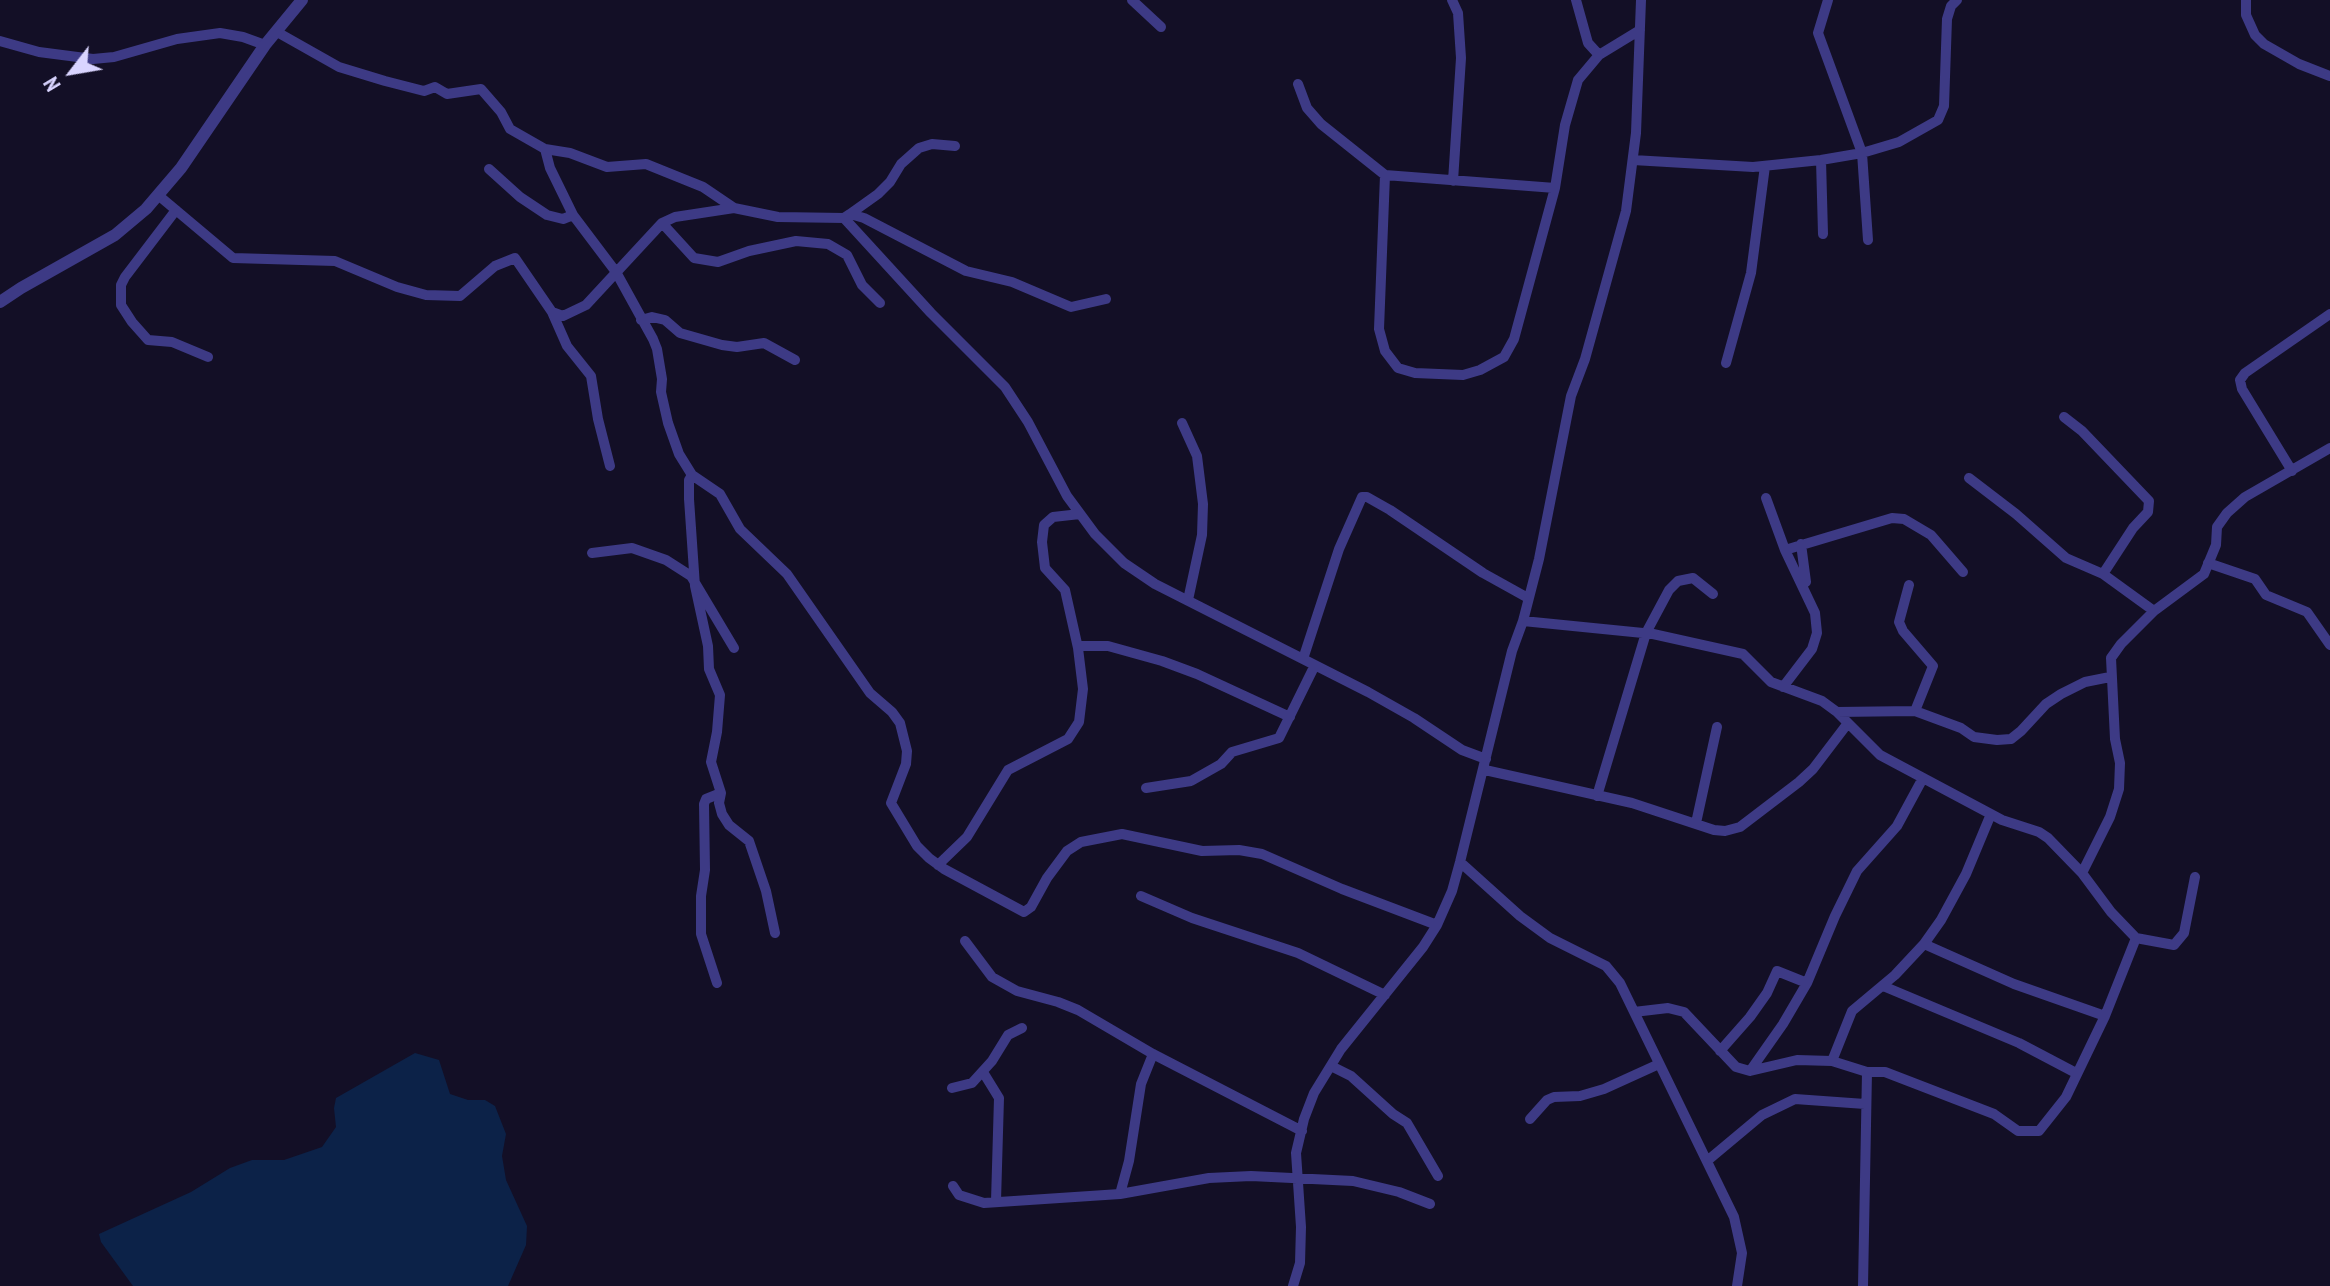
<!DOCTYPE html>
<html>
<head>
<meta charset="utf-8">
<style>
	body { margin:0 }
	#map { position:relative; width:2330px; height:1286px; overflow:hidden; background:#130f26; font-family:"PT Sans Narrow",sans-serif }
	canvas { display:block }
	.north { position:absolute; left:32px; top:32px; width:80px; height:80px; -webkit-text-stroke:6px #130f26; paint-order:stroke; rotate:239deg; font-size:22px; font-weight:700; line-height:32px; text-align:center; color:#d9d4ff }
	.north::after { content:''; display:block; margin:auto; width:28px; height:36px; background:#d9d4ff; clip-path:polygon(50% 0,100% 100%,50% 72%,0 100%) }
</style>
</head>
<body>
<div id="map">
<canvas width="2330" height="1286"></canvas>
<div class="north">N</div>
</div>
<script>
const c = document.querySelector('canvas').getContext('2d');
c.lineJoin = 'round';
function fill(path, color) { c.fillStyle = color; c.fill(path, 'evenodd'); }
const shape = rows => new Path2D(rows.map(r => 'M' + r).join(''));
function stroke(path, color, width, dash) { c.strokeStyle = color; c.lineWidth = width; c.lineCap = dash ? 'butt' : 'round'; c.setLineDash(dash || []); c.stroke(path); }
fill(shape([
	[415,1053,439,1060,450,1094,468,1100,485,1100,495,1106,506,1134,502,1156,506,1180,527,1226,526,1245,508,1286,133,1286,101,1242,99,1234,191,1192,230,1168,252,1160,284,1160,322,1147,336,1127,334,1108,336,1098]
]), '#0c2248');
stroke(shape([
	[1132,0,1161,27],
	[1452,0,1458,13,1461,58,1453,181],
	[1576,0,1588,43,1599,55],
	[1828,0,1818,33,1862,153,1868,240],
	[2246,0,2246,15,2255,35,2264,44,2299,64,2330,76],
	[277,32,339,67,385,81,424,91,435,87,447,94,481,89,501,112,510,129,545,149,570,153,607,167,646,164,703,187,734,208],
	[0,41,39,52,93,59,114,57,177,39,220,33,243,37,265,45],
	[1298,84,1307,108,1321,124,1385,175,1379,329,1385,351,1398,368,1415,373,1463,375,1480,370,1504,357,1514,339,1555,188,1565,125,1578,80,1599,55,1640,30],
	[545,149,550,168,573,215,616,272,653,339,657,349,662,379,661,392,668,423,679,454,692,475,720,494,740,529,787,574,870,693,892,712,900,723,907,751,906,764,891,803,917,846,929,858,944,869,1024,912,1031,907,1047,878,1067,851,1081,842,1122,834,1202,851,1239,850,1262,854,1342,889,1437,925],
	[1633,160,1753,167,1821,160,1862,153,1899,142,1938,120,1944,106,1947,19,1951,6,1957,0],
	[1821,160,1823,234],
	[489,169,520,197,547,215,563,219,573,215],
	[1385,175,1555,188],
	[158,195,233,258,335,261,397,287,426,295,460,296,495,266,515,258,552,312,563,316,586,305,662,223,675,217,734,208,778,217,844,218,931,313,1005,387,1028,422,1067,496,1095,534,1124,563,1155,584,1368,692,1414,718,1462,750,1486,759],
	[176,210,125,277,121,285,121,305,132,322,148,340,172,342,208,357],
	[850,214,878,194,890,182,901,164,919,148,932,144,955,146],
	[844,218,850,214,864,218,966,271,1012,282,1071,307,1106,299],
	[662,223,694,258,718,262,749,251,796,241,828,244,847,255,862,285,880,303],
	[552,312,567,346,591,376,598,419,610,466],
	[641,320,652,317,665,320,680,333,722,345,737,347,764,343,795,360],
	[1726,363,1751,273,1765,166],
	[2064,417,2082,431,2149,501,2148,512,2133,528,2103,574],
	[1182,423,1197,456,1203,504,1202,535,1188,600],
	[2292,471,2242,389,2240,380,2245,373,2330,314],
	[692,475,689,480,689,499,695,586,708,646,709,669,720,695,717,732,711,762,721,793,719,803,722,814,729,825,749,841,766,891,775,933],
	[1969,478,2016,514,2066,558,2103,574,2154,611],
	[1766,498,1785,550,1815,613,1817,633,1812,649,1783,687],
	[1801,544,1806,582],
	[1785,550,1892,518,1904,519,1931,535,1963,572],
	[592,553,632,548,666,560,691,576,734,648],
	[2208,563,2255,579,2266,595,2307,612,2330,645],
	[1909,585,1899,622,1903,631,1933,666,1915,711],
	[1523,621,1653,634,1743,654,1771,682,1822,701,1837,712,1880,755,2002,820,2039,832,2048,838,2082,873,2111,912,2136,938,2174,945,2184,933,2195,877],
	[1078,646,1108,646,1162,661,1197,674,1290,717],
	[1303,659,1339,549,1362,497,1367,497,1390,510,1483,573,1528,598],
	[1837,712,1915,711,1961,728,1974,737,1997,740,2011,739,2021,731,2046,704,2061,694,2085,682,2110,677],
	[1485,770,1632,803,1714,830,1725,831,1740,827,1799,782,1813,769,1848,723],
	[1146,788,1191,781,1221,764,1232,752,1279,738,1315,665],
	[1597,796,1646,633,1669,590,1678,581,1693,578,1713,594],
	[1696,823,1717,727],
	[1460,862,1520,916,1550,938,1606,966,1620,983,1734,1217,1742,1253,1737,1286],
	[938,865,967,837,1008,770,1068,739,1079,722,1083,689,1078,648,1065,590,1045,568,1042,542,1044,525,1053,517,1080,514],
	[2082,873,2110,817,2119,789,2120,763,2115,739,2111,658,2121,644,2154,611,2204,574,2216,545,2217,527,2227,513,2245,497,2330,448],
	[1141,896,1192,918,1298,953,1385,995],
	[965,941,992,977,1017,991,1058,1002,1078,1010,1153,1054,1302,1131],
	[1924,944,2014,984,2105,1016],
	[717,983,701,934,701,896,705,870,704,804,706,799,721,793],
	[1883,986,2019,1043,2076,1073],
	[1634,1012,1668,1008,1684,1012,1736,1067,1750,1071,1797,1060,1832,1061,1867,1072,1885,1072,1994,1114,2018,1131,2039,1131,2066,1097,2105,1016,2136,938],
	[1720,1051,1750,1017,1767,993,1777,971,1807,983],
	[1832,1061,1852,1011,1895,975,1924,944,1941,920,1966,874,1991,814],
	[1331,1066,1351,1076,1393,1114,1407,1123,1438,1176],
	[1750,1071,1783,1024,1807,983,1835,916,1857,871,1897,826,1923,778],
	[983,1072,999,1098,996,1201],
	[952,1088,972,1083,992,1061,1008,1035,1022,1028],
	[1530,1119,1547,1100,1554,1097,1580,1096,1604,1089,1659,1064],
	[1707,1161,1762,1115,1795,1099,1865,1104],
	[953,1186,959,1195,984,1203,1120,1194,1209,1178,1251,1176,1353,1181,1399,1192,1430,1204],
	[1120,1194,1129,1161,1141,1084,1153,1054],
	[1293,1286,1300,1263,1301,1227,1296,1153,1304,1119,1314,1093,1341,1049,1423,947,1437,925,1452,891,1460,862,1512,651,1523,621,1539,559,1571,396,1585,359,1626,211,1636,133,1641,0],
	[1863,1286,1867,1072]
]), '#3d3a85', 10);
stroke(shape([
	[0,302,21,288,115,235,146,209,181,168,265,45,302,0]
]), '#3d3a85', 12);
</script>
</body>
</html>
